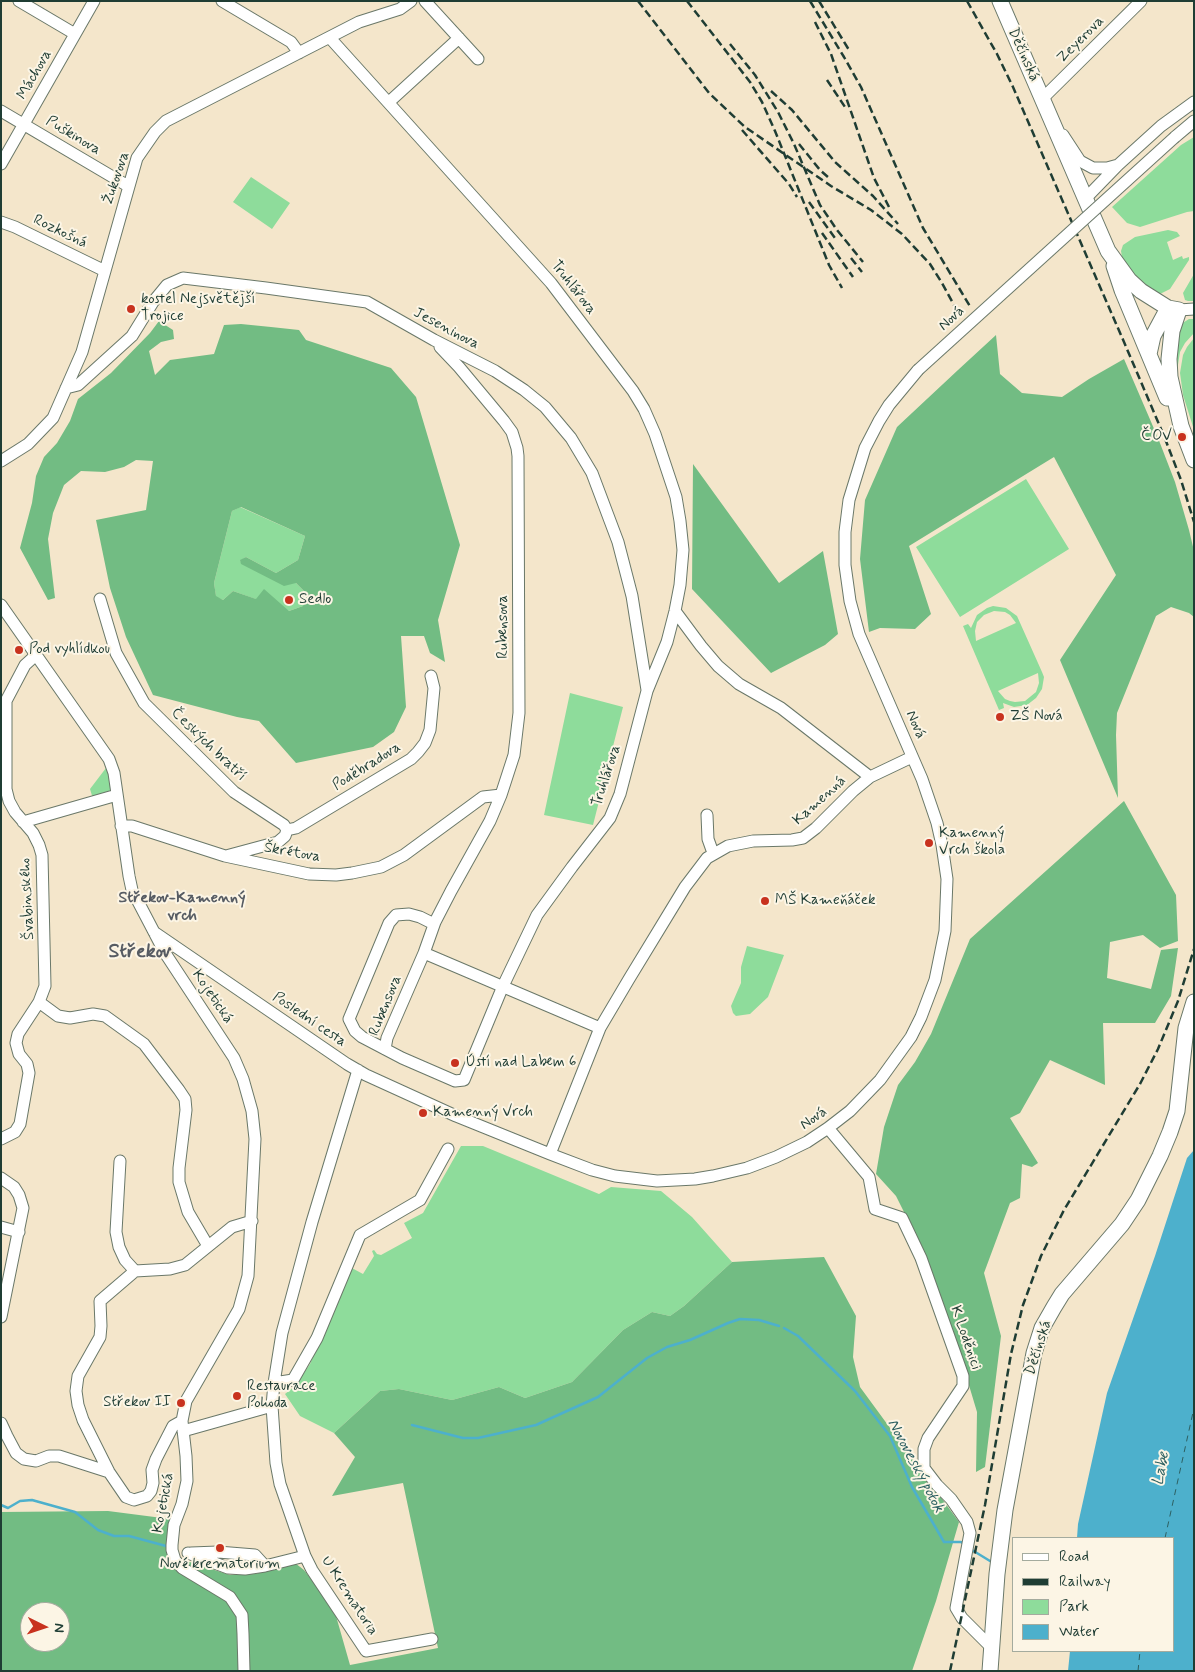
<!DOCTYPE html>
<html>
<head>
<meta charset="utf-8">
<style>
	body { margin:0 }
	#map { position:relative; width:1195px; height:1672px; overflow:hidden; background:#f4e6cb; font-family:Mynerve,sans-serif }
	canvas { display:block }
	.frame { position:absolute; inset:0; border:2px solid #1f3d34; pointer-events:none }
	.legend { position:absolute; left:1012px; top:1537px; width:162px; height:115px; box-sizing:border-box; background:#fcf5e5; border:1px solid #a4ab9e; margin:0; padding:6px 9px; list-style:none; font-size:15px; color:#1f3d34 }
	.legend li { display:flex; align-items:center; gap:10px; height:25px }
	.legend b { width:25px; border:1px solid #a4ab9e }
	.north { position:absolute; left:20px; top:1602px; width:50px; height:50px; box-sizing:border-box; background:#fcf5e5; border:1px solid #a4ab9e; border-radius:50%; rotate:94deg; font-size:14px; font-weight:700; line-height:20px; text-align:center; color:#1f3d34 }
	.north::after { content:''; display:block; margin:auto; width:18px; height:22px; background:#c8321e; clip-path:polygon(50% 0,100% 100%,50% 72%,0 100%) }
</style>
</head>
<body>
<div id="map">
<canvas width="1195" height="1672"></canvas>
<div class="frame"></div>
<ul class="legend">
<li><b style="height:6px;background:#fff"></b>Road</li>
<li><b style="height:6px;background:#1f3d34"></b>Railway</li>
<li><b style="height:14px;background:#8edc9b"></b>Park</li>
<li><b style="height:14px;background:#4db0cc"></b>Water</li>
</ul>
<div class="north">N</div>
</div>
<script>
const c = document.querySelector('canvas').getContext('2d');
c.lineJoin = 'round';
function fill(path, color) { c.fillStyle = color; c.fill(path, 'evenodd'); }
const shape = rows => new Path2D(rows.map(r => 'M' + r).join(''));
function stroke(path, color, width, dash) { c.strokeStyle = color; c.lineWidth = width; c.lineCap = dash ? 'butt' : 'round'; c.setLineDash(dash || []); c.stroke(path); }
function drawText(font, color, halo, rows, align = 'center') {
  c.font = font + ' Mynerve,sans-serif'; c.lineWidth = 4; c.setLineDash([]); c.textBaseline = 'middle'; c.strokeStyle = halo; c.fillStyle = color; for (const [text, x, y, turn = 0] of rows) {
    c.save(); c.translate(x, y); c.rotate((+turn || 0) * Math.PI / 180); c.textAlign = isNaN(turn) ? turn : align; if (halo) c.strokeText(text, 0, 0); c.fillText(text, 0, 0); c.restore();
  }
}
fill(shape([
	[1194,137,1194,211,1187,212,1140,227,1127,223,1112,207,1181,145],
	[251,177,290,203,272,229,233,202],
	[1168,230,1177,232,1180,236,1167,242,1173,260,1182,256,1183,259,1189,257,1189,260,1170,289,1160,294,1145,285,1132,272,1122,257,1121,251,1123,245,1135,237],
	[1194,274,1194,301,1188,301,1185,300,1183,293],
	[1189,319,1194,319,1194,333,1185,343,1180,352,1176,377,1172,371,1181,324],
	[1194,338,1194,430,1183,395,1180,373,1183,355,1187,347],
	[1026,479,1069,549,960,617,916,547],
	[240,507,305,536,298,560,276,573,246,557,240,561,296,583,306,593,303,606,289,611,233,591,223,600,216,597,214,583,232,511],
	[993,606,1006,608,1017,616,1042,672,1044,677,1042,689,1036,698,1027,705,1014,707,1003,703,1004,708,999,710,963,626,968,624,971,628,977,615,987,608],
	[994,611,1005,612,1010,615,1016,623,976,641,975,631,977,622,984,615],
	[1038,673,1039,683,1036,692,1025,701,1015,702,1010,701,1005,699,998,691],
	[570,693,623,707,593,825,544,815],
	[106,768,110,775,114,793,93,799,90,789],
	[747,946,784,955,768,997,750,1014,736,1016,733,1013,731,1006,741,983,741,967],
	[461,1146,483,1146,599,1194,611,1187,661,1191,692,1217,732,1262,684,1306,670,1316,652,1312,623,1330,572,1382,525,1398,499,1387,452,1400,399,1389,380,1391,334,1433,300,1416,285,1394,295,1386,310,1364,350,1267,363,1274,374,1256,372,1251,374,1250,377,1254,381,1255,412,1238,404,1223,423,1213]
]), '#8edc9b');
fill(shape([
	[159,321,173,330,174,339,161,342,149,351,155,375,170,360,214,354,224,325,241,324,271,327,299,330,306,340,391,368,416,397,460,545,438,620,445,662,430,653,424,636,401,636,406,707,394,732,373,747,296,763,259,721,237,717,153,695,126,637,110,588,96,520,146,510,153,461,136,460,124,467,105,472,81,471,64,485,53,513,48,539,55,598,48,600,20,548,32,503,36,476,44,457,57,443,70,421,78,399,111,373,150,333],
	[241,507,305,536,298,560,276,573,246,557,240,560,241,564,284,586,296,583,306,593,303,606,289,611,264,589,256,599,233,591,223,600,216,596,214,583,232,511],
	[996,335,1000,374,1022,393,1062,397,1089,379,1124,359,1158,438,1175,482,1189,530,1194,551,1194,617,1189,613,1171,607,1156,616,1117,713,1116,735,1118,798,1060,660,1116,575,1054,457,909,546,931,614,915,629,880,628,869,632,860,559,865,500,897,427,958,370],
	[693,464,779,583,823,551,838,634,825,645,771,673,692,589],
	[1124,801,1176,895,1178,941,1160,948,1143,935,1110,942,1107,978,1151,989,1161,950,1178,948,1171,996,1155,1023,1103,1023,1105,1085,1050,1060,1020,1113,1010,1118,1038,1163,1032,1167,1022,1164,1020,1198,1010,1203,984,1273,1001,1336,985,1467,976,1472,977,1412,968,1382,905,1214,896,1196,876,1174,884,1127,898,1085,915,1062,931,1034,970,939],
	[824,1257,856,1316,853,1357,860,1387,959,1522,936,1601,912,1671,1,1671,1,1512,108,1511,170,1519,167,1536,168,1548,171,1556,230,1575,255,1574,295,1563,304,1570,334,1609,350,1665,438,1648,403,1483,332,1496,355,1457,334,1433,380,1391,399,1389,452,1400,499,1387,525,1398,572,1382,623,1330,652,1312,670,1316,684,1306,732,1262],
	[30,1612,60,1612,60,1642,30,1642]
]), '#72bc83');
fill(shape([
	[1194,1150,1194,1671,1068,1671,1070,1651,1174,1651,1174,1538,1077,1538,1078,1524,1107,1393,1155,1256,1187,1158]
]), '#4db0cc');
stroke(shape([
	[784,1328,798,1336,855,1391,890,1436,912,1487,944,1542,961,1542,964,1544],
	[412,1425,463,1438,478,1438,536,1425,598,1397,647,1358,667,1347,690,1340,728,1323,740,1319,759,1320,779,1326],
	[1,1505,8,1508,20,1501,32,1500,75,1512,98,1530,114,1536,129,1536,166,1546],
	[972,1550,990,1561]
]), '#4db0cc', 2.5);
stroke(shape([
	[1165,1538,1194,1408],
	[1138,1671,1140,1651]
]), '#2d6062', 1, [6, 5]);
const minor = shape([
	[19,1,75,34],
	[222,1,291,42,299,53],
	[425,1,478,59],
	[330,38,551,283,633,391,644,409,655,434,676,497,680,521,683,550,680,585,675,611,667,642,647,691,620,794,610,818,572,867,537,915,503,986,464,1080,455,1081,402,1058,362,1037,355,1031,349,1019,389,923,396,915,409,914,420,917,434,924],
	[1042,99,1141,1],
	[389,102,459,38],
	[1,111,128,186],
	[1063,135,1080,161,1093,168,1107,168,1118,165],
	[1175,137,1194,121],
	[1,164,94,1],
	[1086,198,1118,165,1161,126,1194,102],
	[1,222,15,227,105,271],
	[1179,310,1194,309],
	[66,388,78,385,132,336,153,302,167,285,183,278,266,288,367,302,434,340,495,371,524,390,545,407,571,438,592,473,618,542,632,596,647,690],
	[1,461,28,444,53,418,82,352,137,158,155,132,166,121,359,22,400,9,411,1],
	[100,599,116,653,144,703,234,792,284,825,287,830,285,836,278,842,226,856],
	[1,605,109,759,114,773,129,876,132,890,165,953,234,1058,243,1079,252,1111,255,1139,248,1276,239,1309,186,1401,182,1421,186,1456,187,1481,182,1504,174,1525,172,1545,172,1550,175,1560,182,1568,230,1597,242,1615,243,1634,244,1671],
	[675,611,701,646,718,666,739,684,781,708,870,777],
	[707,815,708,839,713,853],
	[23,822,117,795],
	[121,826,132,826,225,856,309,874,336,875,352,873,381,867,404,855,483,797,501,795],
	[287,830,296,828,411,759,418,752,425,743,430,730,434,688,431,676],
	[154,932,347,1064,366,1075,456,1116,550,1154,592,1170,615,1176,657,1181,695,1179,713,1176,747,1168,776,1157,807,1142,828,1128,850,1111,880,1080,911,1037,921,1017,935,980,945,931,947,879,942,845,937,823,922,779,859,634,850,601,845,565,845,532,849,500,865,448,879,421,889,405,918,370],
	[424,953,600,1028],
	[39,1002,58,1016,70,1018,93,1014,105,1016,144,1044,179,1090,185,1099,186,1110,179,1168,179,1182,188,1212,208,1246],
	[385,1049,387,1038,424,953,435,922,451,891,490,821,501,795,514,755,519,713,518,456,517,448,512,432,504,421,459,367,440,347],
	[828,1128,869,1177,875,1209,902,1218,921,1258,963,1376,963,1386,928,1438,924,1449,924,1468,937,1485,951,1499,967,1522,970,1533,956,1608,962,1618,991,1647],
	[1,1139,15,1132,20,1124,29,1073,27,1064,19,1054,16,1043,18,1034,39,1002,45,986,42,855,39,845,33,833,15,812,9,801,6,789,6,701,25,665,36,655],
	[550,1154,600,1028,629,979,685,887,707,858,728,846,753,841,792,840,803,838,816,828,853,791,870,777,912,757],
	[120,1161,116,1232,119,1247,125,1260,135,1271],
	[1,1178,14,1187,19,1195,23,1208,1,1317],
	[1,1227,19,1232],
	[135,1271,100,1301,101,1326,100,1337,78,1376,76,1391,78,1405,83,1420,109,1472,126,1497,134,1500,147,1496,151,1491,153,1483,152,1470,156,1459,173,1426,182,1421],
	[135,1271,170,1269,185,1265,232,1227,252,1221],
	[274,1383,293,1380,317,1338,360,1235,420,1200,448,1149],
	[272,1406,276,1463,280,1484,305,1556,312,1570,366,1651,432,1639],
	[1,1423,7,1436,16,1453,24,1459,36,1461,49,1456,59,1456,109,1472],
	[183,1431,272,1406,274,1383,282,1333,312,1222,358,1070],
	[188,1553,228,1568,245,1569,265,1566,305,1556],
	[191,1553,218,1552,255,1555,265,1566]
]);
const major = shape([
	[1000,1,1108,251,1129,280,1141,291,1168,308,1179,310,1172,331,1169,359,1170,377,1181,426,1194,460],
	[1114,266,1122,290,1167,398],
	[1149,354,1153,336,1168,308],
	[990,1671,997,1574,1005,1510,1034,1353,1042,1328,1054,1307,1062,1294,1122,1224,1138,1200,1160,1156,1170,1132,1177,1111,1186,1028,1194,1002]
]);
stroke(minor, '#6a7869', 13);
stroke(major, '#6a7869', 17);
stroke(minor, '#fff', 11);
stroke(major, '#fff', 15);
stroke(shape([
	[638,1,709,93,745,127,831,186,871,210,902,234,930,264,942,283,960,316],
	[687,1,750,82,762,102,775,131,829,265,842,288],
	[810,1,844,57,861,87,923,228,971,308],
	[819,1,849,50],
	[967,1,997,54,1013,87,1124,342,1164,436,1181,480,1194,522],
	[815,22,831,54,874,178,889,207],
	[730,44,755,75,778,112,794,144,820,205,837,230,863,262],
	[827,80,845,107],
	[771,91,792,110,835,162,873,196,898,224],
	[742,130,789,184,797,197],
	[799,144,820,170,829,178],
	[809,202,835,238],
	[822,233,853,277],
	[851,258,862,272],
	[950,1671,985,1505,1011,1354,1023,1305,1041,1256,1064,1210,1140,1084,1158,1049,1178,1001,1194,949]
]), '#1f3d34', 2.5, [8, 4]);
const minorBridge = shape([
	[918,370,1175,137]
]);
stroke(minorBridge, '#6a7869', 13, []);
stroke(minorBridge, '#fff', 11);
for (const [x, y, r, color] of [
	[131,309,5,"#c8321e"],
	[1182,437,5,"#c8321e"],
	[289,600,5,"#c8321e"],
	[19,650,5,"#c8321e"],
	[1000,717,5,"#c8321e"],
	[929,843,5,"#c8321e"],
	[765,901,5,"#c8321e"],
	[455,1063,5,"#c8321e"],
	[423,1113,5,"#c8321e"],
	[237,1396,5,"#c8321e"],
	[181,1403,5,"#c8321e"],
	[220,1548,5,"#c8321e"]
]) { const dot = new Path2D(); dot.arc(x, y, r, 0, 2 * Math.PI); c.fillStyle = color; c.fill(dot); stroke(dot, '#fcf5e5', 2); }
drawText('15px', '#1f3d34', '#fcf5e5', [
	["Zeyerova",1081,40,-45],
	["Děčínská",1023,55,66],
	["Máchova",35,75,-60],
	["Puškinova",73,136,31],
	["Žukovova",117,178,-71],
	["Rozkošná",60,232,26],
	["Truhlářova",573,288,52],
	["Nová",952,319,-42],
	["Jeseninova",446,329,28],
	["Rubensova",504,627,-90],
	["Nová",915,725,66],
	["Českých bratří",208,745,44],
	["Poděbradova",367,767,-32],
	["Truhlářova",607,776,-72],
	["Kamenná",820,801,-42],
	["Škrétova",292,853,10],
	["Švabinského",28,899,-93],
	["Kojetická",212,997,56],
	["Rubensova",386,1006,-68],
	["Poslední cesta",309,1020,34],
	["Nová",814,1119,-35],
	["K Loděnici",965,1338,71],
	["Děčínská",1039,1348,-72],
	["Kojetická",164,1503,-79],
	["U Krematoria",349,1596,57]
]);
drawText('15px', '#1f3d34', '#fcf5e5', [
	["kostel Nejsvětější",141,300],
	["Trojice",141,317],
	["ČOV",1172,437,"right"],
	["Sedlo",299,600],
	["Pod vyhlídkou",29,650],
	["ZŠ Nová",1010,717],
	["Kamenný",939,834],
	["Vrch škola",939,851],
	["MŠ Kameňáček",775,901],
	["Ústí nad Labem 6",465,1063],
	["Kamenný Vrch",433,1113],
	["Restaurace",247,1387],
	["Pohoda",247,1404],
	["Střekov II",171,1403,"right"],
	["Nové krematorium",220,1565,"center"]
], 'left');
drawText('bold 16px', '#575c63', '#fcf5e5', [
	["Střekov-Kamenný",182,899],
	["vrch",182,917]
]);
drawText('italic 16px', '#2d6062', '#fcf5e5', [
	["Novoveský potok",915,1466,62],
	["Labe",1162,1469,-78]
]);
drawText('bold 20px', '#575c63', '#fcf5e5', [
	["Střekov",140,953]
]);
</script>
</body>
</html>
